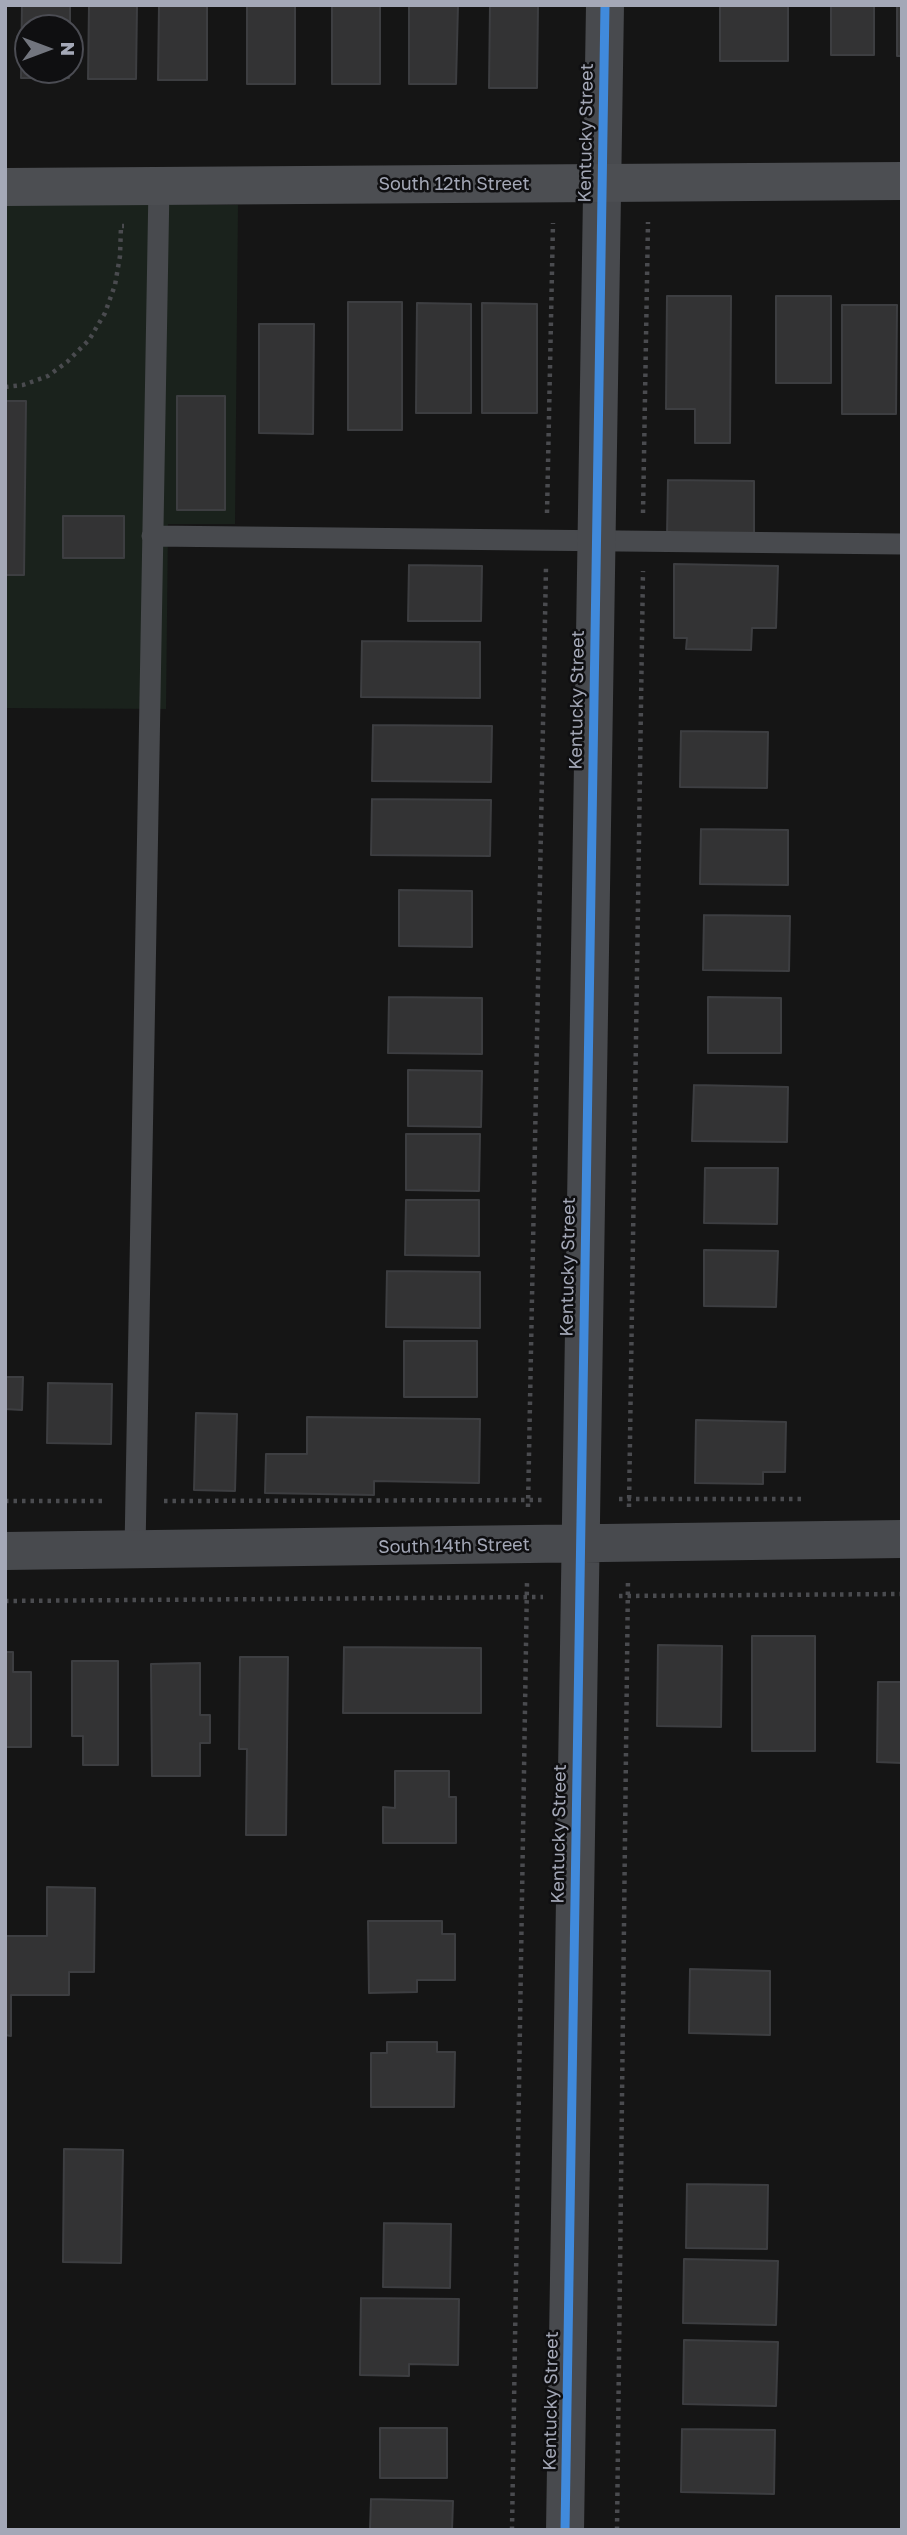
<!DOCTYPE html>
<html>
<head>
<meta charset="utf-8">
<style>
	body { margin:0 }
	#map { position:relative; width:907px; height:2535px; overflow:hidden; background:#151515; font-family:"Golos Text",sans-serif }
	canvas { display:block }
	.frame { position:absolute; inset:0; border:7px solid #a4a8b7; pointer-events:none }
	.north { position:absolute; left:14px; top:14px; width:70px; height:70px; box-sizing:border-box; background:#0f0f11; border:2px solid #4b4c53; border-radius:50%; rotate:90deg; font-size:19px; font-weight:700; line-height:28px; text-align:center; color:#a4a8b7 }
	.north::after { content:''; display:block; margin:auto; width:24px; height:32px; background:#72757e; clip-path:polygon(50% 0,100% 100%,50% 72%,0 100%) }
</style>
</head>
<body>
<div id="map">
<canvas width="907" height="2535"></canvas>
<div class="frame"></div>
<div class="north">N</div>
</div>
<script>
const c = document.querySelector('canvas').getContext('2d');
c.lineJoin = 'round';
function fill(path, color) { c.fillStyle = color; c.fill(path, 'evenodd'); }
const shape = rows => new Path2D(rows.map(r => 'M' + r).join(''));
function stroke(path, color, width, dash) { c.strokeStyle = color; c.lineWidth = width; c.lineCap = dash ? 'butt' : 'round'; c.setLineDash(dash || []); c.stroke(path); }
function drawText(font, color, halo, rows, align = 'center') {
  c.font = font + ' "Golos Text",sans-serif'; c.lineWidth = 5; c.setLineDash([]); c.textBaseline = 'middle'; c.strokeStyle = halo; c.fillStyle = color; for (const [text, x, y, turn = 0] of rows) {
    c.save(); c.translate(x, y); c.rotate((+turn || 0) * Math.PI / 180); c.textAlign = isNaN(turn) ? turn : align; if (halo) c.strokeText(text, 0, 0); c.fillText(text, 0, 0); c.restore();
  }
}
fill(shape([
	[5,203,238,205,235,524,168,524,166,709,5,708]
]), '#1a221c');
const building = shape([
	[22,5,70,5,70,28,28,28,28,70,70,70,69,78,21,78,22,5],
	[89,5,137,5,136,79,88,79,89,5],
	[159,5,207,5,207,80,158,80,159,5],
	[247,5,295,5,295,84,247,84,247,5],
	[332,5,380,5,380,84,332,84,332,5],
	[409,5,458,5,456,84,409,84,409,5],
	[490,5,538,5,537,88,489,88,490,5],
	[720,5,788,5,788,61,720,61,720,5],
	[831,5,874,5,874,55,831,55,831,5],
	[897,5,902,5,902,56,897,56,897,5],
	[667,296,731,296,730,443,695,443,695,409,666,409,667,296],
	[776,296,831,296,831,383,776,383,776,296],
	[348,302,402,302,402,430,348,430,348,302],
	[417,303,471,304,471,413,416,413,417,303],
	[482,303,537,304,537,413,482,413,482,303],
	[842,305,897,305,896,414,842,414,842,305],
	[259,324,314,324,313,434,259,433,259,324],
	[177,396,225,396,225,510,177,510,177,396],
	[5,401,26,401,24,575,5,575,5,401],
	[668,480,754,481,754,536,667,535,668,480],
	[63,516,124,516,124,558,63,558,63,516],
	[674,564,778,566,776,628,752,628,751,650,686,649,687,638,674,638,674,564],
	[409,565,482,566,481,621,408,621,409,565],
	[362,641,480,642,480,698,361,697,362,641],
	[373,725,492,726,491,782,372,781,373,725],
	[681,731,768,732,767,788,680,787,681,731],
	[372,799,491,800,490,856,371,855,372,799],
	[701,829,788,830,788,885,700,884,701,829],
	[399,890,472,891,472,947,399,946,399,890],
	[704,915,790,916,789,971,703,970,704,915],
	[389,997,482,998,482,1054,388,1053,389,997],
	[708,997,781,998,781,1053,708,1053,708,997],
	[408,1070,482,1071,481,1127,408,1126,408,1070],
	[694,1085,788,1087,787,1142,692,1141,694,1085],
	[406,1134,480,1134,479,1191,406,1190,406,1134],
	[705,1168,778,1168,777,1224,704,1223,705,1168],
	[406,1200,479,1200,479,1256,405,1255,406,1200],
	[704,1250,778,1251,776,1307,704,1306,704,1250],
	[387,1271,480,1272,480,1328,386,1327,387,1271],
	[404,1341,477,1341,477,1397,404,1397,404,1341],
	[5,1377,23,1377,22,1410,5,1409,5,1377],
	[48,1383,112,1384,111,1444,47,1443,48,1383],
	[196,1413,237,1414,235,1491,194,1490,196,1413],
	[307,1417,480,1419,479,1483,374,1481,374,1495,265,1493,266,1454,307,1454,307,1417],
	[696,1420,786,1422,785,1472,763,1472,763,1484,695,1483,696,1420],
	[752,1636,815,1636,815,1751,752,1751,752,1636],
	[658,1645,722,1646,721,1727,657,1726,658,1645],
	[344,1647,481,1648,481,1713,343,1713,344,1647],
	[5,1652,13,1652,13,1672,31,1672,31,1747,5,1747,5,1652],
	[240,1657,288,1657,286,1835,246,1835,247,1749,239,1749,240,1657],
	[72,1661,118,1661,118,1765,83,1765,83,1736,72,1736,72,1661],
	[200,1663,200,1715,210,1715,210,1743,200,1743,200,1776,152,1776,151,1664,200,1663],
	[878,1682,902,1682,902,1763,877,1762,878,1682],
	[395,1771,449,1771,449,1797,456,1797,456,1843,383,1843,383,1807,395,1808,395,1771],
	[47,1887,95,1888,94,1972,69,1972,69,1995,11,1995,11,2036,5,2035,5,1936,47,1936,47,1887],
	[368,1921,442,1921,442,1934,455,1934,455,1980,417,1980,417,1992,369,1993,368,1921],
	[690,1969,770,1971,770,2035,689,2033,690,1969],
	[387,2042,437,2042,437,2052,455,2052,454,2107,371,2107,371,2053,387,2053,387,2042],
	[64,2149,123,2150,121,2263,63,2262,64,2149],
	[687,2184,768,2185,767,2249,686,2248,687,2184],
	[384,2223,451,2224,450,2288,383,2287,384,2223],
	[684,2259,778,2261,776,2325,683,2323,684,2259],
	[361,2298,459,2299,458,2365,409,2364,409,2376,360,2375,361,2298],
	[684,2340,778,2342,776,2406,683,2404,684,2340],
	[380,2428,447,2428,447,2478,380,2478,380,2428],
	[682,2429,775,2430,774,2494,681,2492,682,2429],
	[371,2499,453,2501,452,2530,370,2530,371,2499]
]);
fill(building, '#333334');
stroke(building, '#3d3e41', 2);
stroke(shape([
	[5,387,23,385,48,376,67,362,89,340,105,313,115,285,120,256,121,226,124,226],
	[547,513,553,223],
	[643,513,648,222],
	[619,1499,806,1499],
	[5,1501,106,1501],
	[164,1501,543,1500],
	[528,1507,546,567],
	[629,1507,643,571],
	[619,1596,902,1594],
	[5,1601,543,1597],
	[512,2530,527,1582],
	[617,2530,628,1579]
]), '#4a4b4f', 4.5, [3.5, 5]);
stroke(shape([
	[152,536,902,544],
	[135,1550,159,186]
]), '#484a4e', 21);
stroke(shape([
	[5,1551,902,1539],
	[565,2530,605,5]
]), '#484a4e', 38);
stroke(shape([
	[5,187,902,181]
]), '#4c4e52', 38);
stroke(shape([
	[565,2530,605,5]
]), '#408adc', 9);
drawText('18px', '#a4a8b7', '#0f0f11', [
	["Kentucky Street",586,133,-89],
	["South 12th Street",454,184],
	["Kentucky Street",577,700,-89],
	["Kentucky Street",568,1267,-89],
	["South 14th Street",454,1546,-1],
	["Kentucky Street",559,1834,-89],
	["Kentucky Street",551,2401,-89]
]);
</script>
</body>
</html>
